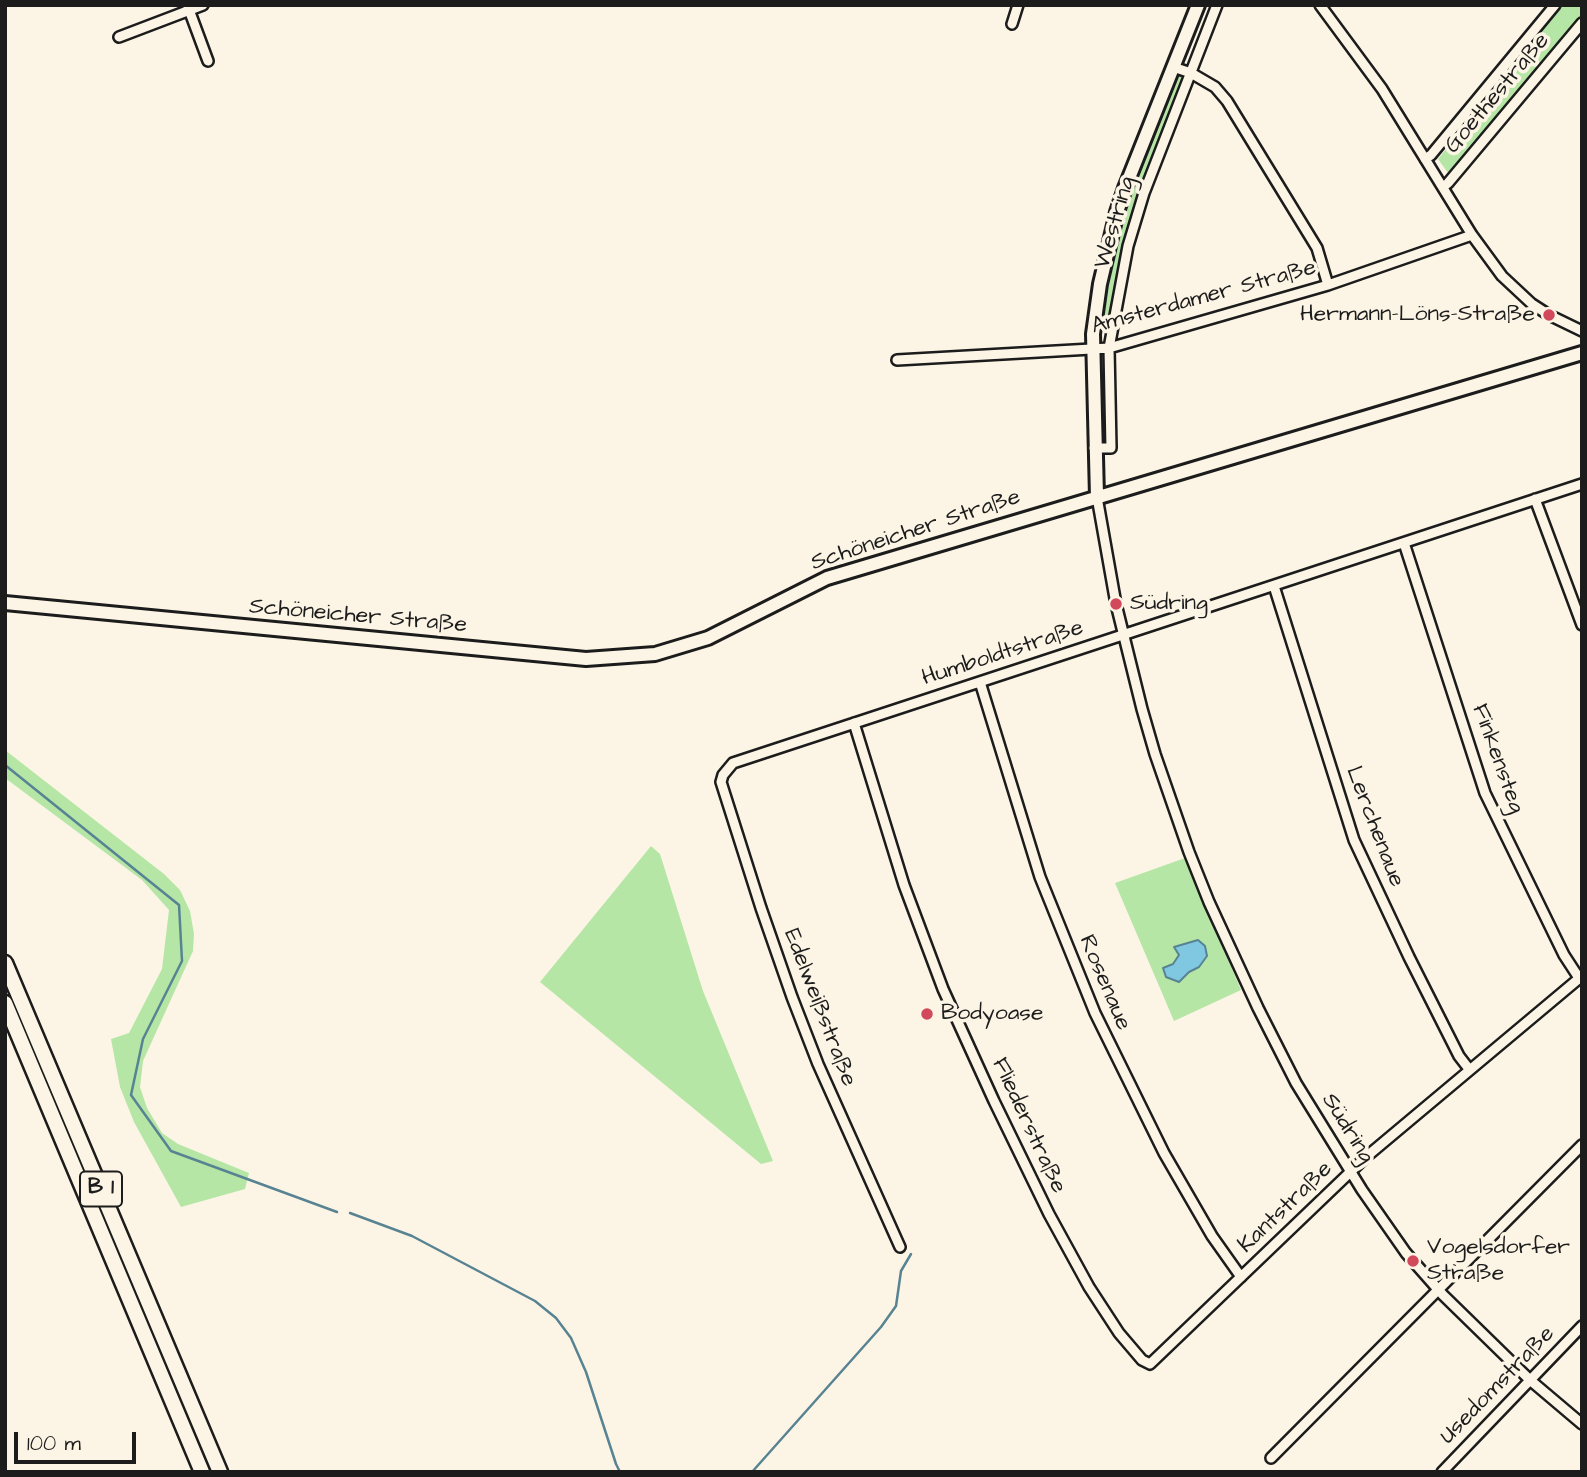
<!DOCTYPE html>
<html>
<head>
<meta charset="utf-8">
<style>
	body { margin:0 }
	#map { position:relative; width:1587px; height:1477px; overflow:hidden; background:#fcf5e5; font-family:"Architects Daughter",sans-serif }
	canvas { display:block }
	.frame { position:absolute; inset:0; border:7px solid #1c1c1c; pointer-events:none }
	.scale { position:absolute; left:14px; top:1432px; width:122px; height:32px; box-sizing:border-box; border:4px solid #1c1c1c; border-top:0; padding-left:9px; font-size:21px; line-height:24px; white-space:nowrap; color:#1c1c1c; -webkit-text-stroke:5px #fcf5e5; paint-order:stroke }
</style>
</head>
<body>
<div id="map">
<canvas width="1587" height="1477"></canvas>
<div class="frame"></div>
<div class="scale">100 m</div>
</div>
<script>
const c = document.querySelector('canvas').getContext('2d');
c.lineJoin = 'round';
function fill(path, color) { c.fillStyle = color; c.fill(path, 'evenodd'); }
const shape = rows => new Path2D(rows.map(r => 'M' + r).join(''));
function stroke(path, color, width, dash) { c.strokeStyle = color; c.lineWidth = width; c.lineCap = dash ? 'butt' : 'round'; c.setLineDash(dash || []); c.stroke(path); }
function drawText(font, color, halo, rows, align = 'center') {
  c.font = font + ' "Architects Daughter",sans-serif'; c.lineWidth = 7; c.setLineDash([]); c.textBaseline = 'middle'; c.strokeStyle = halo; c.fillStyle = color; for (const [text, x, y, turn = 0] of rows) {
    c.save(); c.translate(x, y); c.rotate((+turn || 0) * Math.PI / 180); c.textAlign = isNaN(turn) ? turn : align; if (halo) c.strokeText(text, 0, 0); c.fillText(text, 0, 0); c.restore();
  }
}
fill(shape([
	[1562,5,1582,5,1582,18,1451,177,1438,159],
	[1176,72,1186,76,1139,195,1124,239,1110,318,1099,319,1113,236],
	[5,750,164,874,180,890,190,911,194,934,193,951,143,1061,140,1087,147,1108,162,1133,178,1144,249,1173,245,1189,181,1207,134,1122,120,1087,111,1039,129,1033,162,969,169,910,142,880,5,778],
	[651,846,660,854,703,991,773,1161,761,1164,540,982],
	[1185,858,1241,990,1174,1021,1115,883],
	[1174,948,1199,967,1189,972,1179,982,1166,977,1164,968,1173,964,1179,955]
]), '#b5e6a6');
const water = shape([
	[1198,940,1205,946,1207,956,1199,967,1189,972,1179,982,1166,977,1163,968,1173,964,1179,955,1174,947,1198,940]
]);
fill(water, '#80c8e1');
stroke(water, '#588392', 2);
stroke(shape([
	[5,765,179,905,182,961,143,1039,131,1095,171,1151,337,1212],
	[350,1213,412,1236,535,1301,556,1318,571,1338,586,1372,616,1464,620,1472],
	[752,1472,881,1327,896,1306,901,1271,911,1254]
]), '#588392', 2.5);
const street = shape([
	[1320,5,1382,89,1472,235,1502,276,1532,304,1549,315,1582,331],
	[188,7,208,61],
	[1012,24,1018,5],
	[119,37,203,5],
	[1173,67,1191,73,1215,87,1227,101,1317,248,1328,285],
	[1425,159,1431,155,1555,5],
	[1443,187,1448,183,1582,23],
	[897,360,1109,348,1328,285,1472,235],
	[1094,448,1111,448,1109,348,1128,246,1144,193,1217,5],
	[1097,497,1116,604,1142,709,1155,754,1189,852,1209,902,1258,1008,1296,1083,1362,1190,1406,1253,1443,1295,1530,1380,1582,1424],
	[1535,499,1582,625],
	[1404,543,1485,793,1564,955,1579,978],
	[1274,586,1354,840,1409,957,1459,1056,1469,1069],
	[980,682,1040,877,1095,1013,1164,1153,1212,1236,1241,1277],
	[854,723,904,885,943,989,994,1101,1049,1214,1089,1287,1119,1333,1142,1360,1150,1364,1366,1157,1582,976],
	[900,1247,818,1064,792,997,761,908,721,782,723,775,733,763,1582,484],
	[1271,1458,1582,1145],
	[1442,1472,1582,1326]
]);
const secondary = shape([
	[1097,497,1093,334,1100,284,1117,212,1125,188,1198,5],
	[5,603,586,659,655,654,708,638,827,578,1582,353]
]);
const primary = shape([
	[5,963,220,1472],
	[5,1003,202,1472]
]);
stroke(street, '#1c1c1c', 14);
stroke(secondary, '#1c1c1c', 18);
stroke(primary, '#1c1c1c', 19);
stroke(street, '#fcf5e5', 9);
stroke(secondary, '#fcf5e5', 12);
stroke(primary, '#fcf5e5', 14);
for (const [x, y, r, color] of [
	[1549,315,7,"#d1495b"],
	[1116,604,7,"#d1495b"],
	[927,1014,7,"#d1495b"],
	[1413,1261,7,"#d1495b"]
]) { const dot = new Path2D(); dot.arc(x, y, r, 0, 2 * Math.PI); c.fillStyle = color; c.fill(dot); stroke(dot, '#fcf5e5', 2.5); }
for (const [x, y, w] of [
	[101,1189,42]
]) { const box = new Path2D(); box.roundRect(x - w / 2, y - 17.5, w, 35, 5); c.fillStyle = '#fcf5e5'; c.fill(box); stroke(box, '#1c1c1c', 2); }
drawText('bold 21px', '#1c1c1c', null, [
	["B 1",101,1189]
]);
drawText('23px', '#1c1c1c', '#fcf5e5', [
	["Goethestraße",1498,94,-50],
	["Westring",1116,223,-74],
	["Amsterdamer Straße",1204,298,-15],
	["Schöneicher Straße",916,531,-18],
	["Schöneicher Straße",358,617,5],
	["Humboldtstraße",1003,654,-18],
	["Finkensteg",1497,759,70],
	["Lerchenaue",1374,827,69],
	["Rosenaue",1104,983,67],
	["Edelweißstraße",819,1008,69],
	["Fliederstraße",1028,1126,65],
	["Südring",1347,1129,58],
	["Kantstraße",1286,1208,-44],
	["Usedomstraße",1498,1386,-46]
]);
drawText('23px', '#1c1c1c', '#fcf5e5', [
	["Hermann-Löns-Straße",1535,315,"right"],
	["Südring",1130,604],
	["Bodyoase",941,1014],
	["Vogelsdorfer",1427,1248],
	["Straße",1427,1274]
], 'left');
</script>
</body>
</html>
